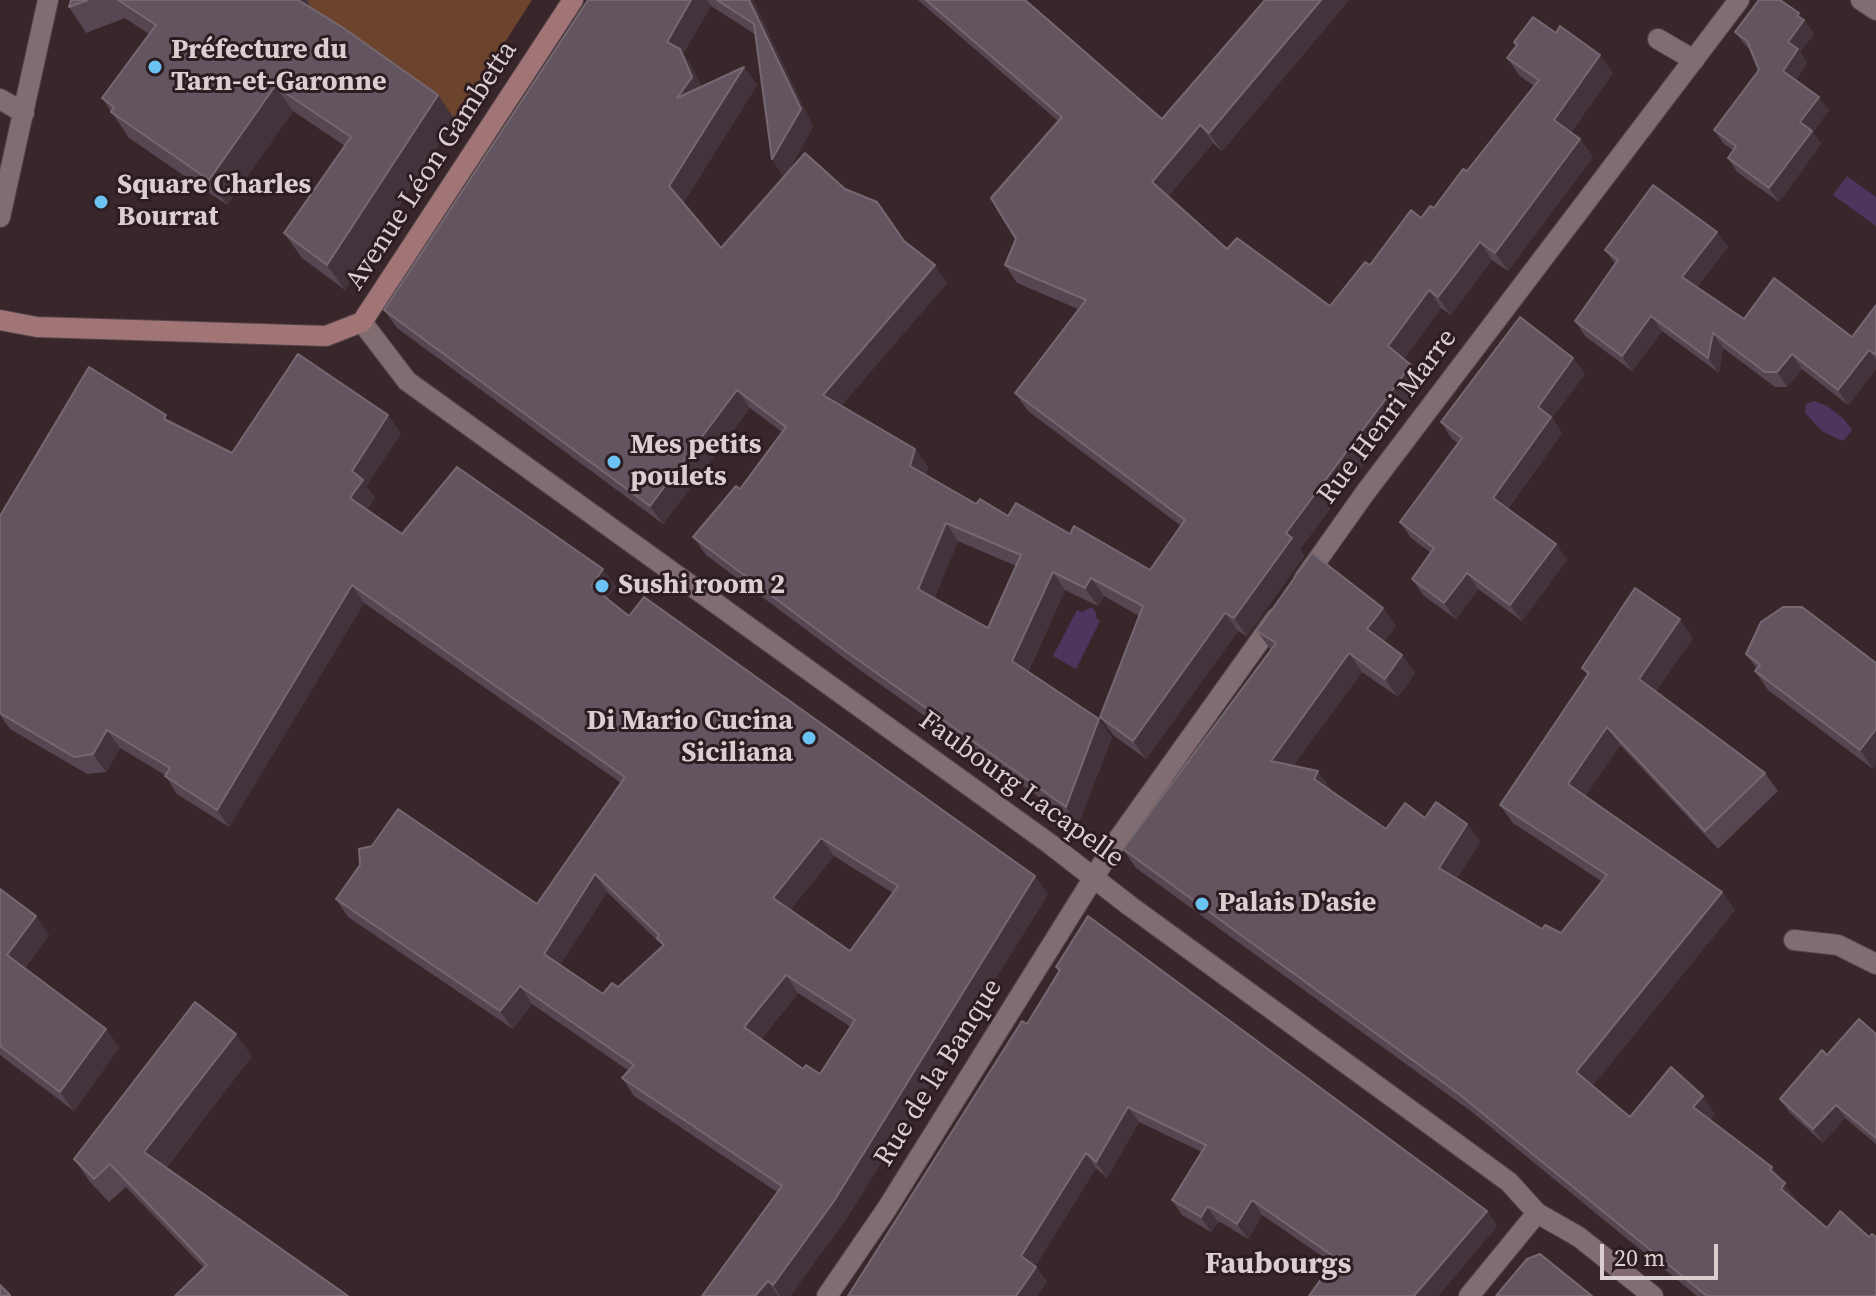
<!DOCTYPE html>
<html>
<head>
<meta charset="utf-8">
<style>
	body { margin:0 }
	#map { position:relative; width:1876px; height:1296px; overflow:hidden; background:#38262b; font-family:"Source Serif 4",serif }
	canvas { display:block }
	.scale { position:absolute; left:1600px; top:1244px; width:118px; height:36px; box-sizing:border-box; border:4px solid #daced1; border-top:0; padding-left:10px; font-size:24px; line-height:28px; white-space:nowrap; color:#daced1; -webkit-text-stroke:6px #2d1c22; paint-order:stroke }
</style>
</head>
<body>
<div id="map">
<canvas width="1876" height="1296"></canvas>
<div class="scale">20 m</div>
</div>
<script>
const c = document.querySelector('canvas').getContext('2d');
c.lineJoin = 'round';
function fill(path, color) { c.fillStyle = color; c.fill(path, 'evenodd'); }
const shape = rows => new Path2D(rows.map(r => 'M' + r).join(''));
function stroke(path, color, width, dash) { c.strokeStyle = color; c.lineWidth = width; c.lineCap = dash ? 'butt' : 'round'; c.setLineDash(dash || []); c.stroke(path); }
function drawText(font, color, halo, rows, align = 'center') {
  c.font = font + ' "Source Serif 4",serif'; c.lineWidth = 6; c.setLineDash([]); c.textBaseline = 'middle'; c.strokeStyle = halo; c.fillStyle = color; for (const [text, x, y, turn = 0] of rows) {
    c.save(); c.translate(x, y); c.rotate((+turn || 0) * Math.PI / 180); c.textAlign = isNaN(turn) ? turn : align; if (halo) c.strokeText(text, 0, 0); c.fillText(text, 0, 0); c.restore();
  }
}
fill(shape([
	[305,0,532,0,455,120,306,19]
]), '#6c432c');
fill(shape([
	[1847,176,1876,197,1876,226,1833,195],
	[1814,401,1827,406,1844,419,1852,430,1843,441,1823,432,1805,413,1806,404],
	[1092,607,1096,613,1096,618,1100,621,1076,669,1053,656,1077,610,1082,612]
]), '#4c365e');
const service = shape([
	[1658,39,1694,60],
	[1794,940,1838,945,1876,964]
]);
const pedestrian = shape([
	[0,99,24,113]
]);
const minor = shape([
	[1861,0,1876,10],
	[1304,579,1365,493,1739,0],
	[827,1296,886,1210,1116,842,1276,618],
	[1469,1296,1537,1213]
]);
const tertiary = shape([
	[0,217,48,0],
	[362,322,407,381,1050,844,1130,906,1509,1182,1537,1213,1579,1237,1653,1296]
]);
const secondary = shape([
	[0,320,37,327,326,336,362,322,573,0]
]);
stroke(service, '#534449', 22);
stroke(pedestrian, '#534449', 22);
stroke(minor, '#534449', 22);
stroke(tertiary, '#534449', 22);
stroke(secondary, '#534449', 22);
stroke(service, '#816c72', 20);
stroke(pedestrian, '#816c72', 20);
stroke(minor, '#816c72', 20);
stroke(tertiary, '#816c72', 20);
stroke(secondary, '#a17476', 20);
fill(shape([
	[71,0,307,0,309,3,307,6,438,95,455,120,345,290,302,258,284,233,345,146,293,111,227,205,129,138,102,98,149,34,125,18,86,33,69,7],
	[588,0,753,0,813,127,786,175,905,242,947,283,841,406,915,449,928,467,926,475,976,504,1008,516,1070,534,1150,570,1181,526,1028,411,1015,393,1078,309,1017,283,1005,265,1016,239,1058,121,918,0,1025,0,1162,119,1265,0,1349,0,1222,151,1213,143,1168,196,1227,249,1330,306,1370,265,1434,208,1467,171,1534,86,1520,76,1507,58,1516,46,1514,42,1613,73,1571,132,1580,139,1593,157,1508,271,1492,260,1451,315,1441,308,1404,359,1411,365,1424,383,1300,549,1304,556,1247,636,1238,631,1146,759,1113,735,1100,717,1139,616,1104,596,1098,606,1065,590,1028,672,1112,737,1078,825,860,670,706,555,693,537,740,489,782,432,750,408,663,524,397,328,384,310],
	[711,6,756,35,772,159,784,177,721,248,683,203,757,85,744,67,701,87,692,67,683,54],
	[958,541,1016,566,988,628,934,598],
	[1799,13,1814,34,1800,52,1807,63,1796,80,1829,110,1813,132,1821,144,1779,202,1737,172,1728,158,1733,150,1724,144,1714,130,1759,70,1751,50,1745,45,1735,32],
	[1717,232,1728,247,1697,287,1744,319,1852,337,1876,305,1876,369,1848,405,1802,369,1787,387,1775,387,1723,348,1719,373,1662,331,1632,371,1585,336,1575,321,1615,264,1605,250],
	[1573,358,1585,374,1552,418,1562,433,1508,509,1556,544,1567,560,1522,621,1478,589,1456,619,1424,596,1412,579,1431,553,1411,538,1400,522,1458,443,1452,439,1441,422],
	[172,422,232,453,401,433,366,486,375,498,367,509,402,534,616,587,607,598,629,616,1048,894,846,1219,790,1296,702,1296,777,1192,634,1096,622,1078,629,1071,532,1004,513,1029,348,917,336,899,537,904,621,783,364,603,229,827,177,794,165,775,120,748,106,772,87,774,10,729,0,715,0,516],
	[834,856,893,893,850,951,790,910],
	[607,892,663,946,618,987,603,994,560,965],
	[798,993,851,1027,820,1074,803,1069,761,1039],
	[1783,607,1873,769,1768,690,1755,671,1757,669,1746,654],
	[1383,608,1396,626,1384,642,1402,655,1415,673,1398,697,1362,672,1293,765,1331,789,1330,790,1386,829,1425,818,1467,824,1480,842,1457,878,1542,929,1561,933,1601,881,1513,823,1500,805,1587,675,1582,668,1693,638,1656,691,1765,773,1778,791,1718,849,1620,745,1585,796,1722,892,1735,910,1592,1086,1630,1117,1715,1114,1710,1120,1772,1167,1797,1202,1876,1296,1697,1296,1472,1112,1136,868,1123,849,1271,650,1257,631],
	[0,889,49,935,25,968,106,1029,119,1048,74,1111,0,1055],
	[1088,916,1487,1211,1497,1226,1438,1296,1309,1296,1332,1263,1262,1215,1248,1239,1222,1223,1218,1222,1211,1232,1182,1215,1172,1200,1202,1152,1139,1122,1107,1178,1096,1168,1035,1266,1047,1282,1037,1296,848,1296,1022,1021,1027,1024,1059,972,1056,967],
	[1876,1034,1876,1144,1845,1118,1823,1143,1790,1113,1780,1099,1827,1055],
	[252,1056,166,1168,348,1296,204,1268,126,1187,109,1202,90,1182,74,1159]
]), '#554652');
fill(shape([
	[293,0,307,0,309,3,307,7],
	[691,0,707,0,711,6,683,54,692,67,704,95,677,98,667,42],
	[749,0,753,0,813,127,784,177,772,159,801,109],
	[1321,0,1349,0,1222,151,1209,133],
	[1799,13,1814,34,1800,52,1807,63,1792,85,1783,71,1788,42],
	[1600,55,1613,73,1566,138,1554,120],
	[744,67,757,85,682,204,669,186],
	[275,86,293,111,227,205,209,180],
	[438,95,455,120,345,290,327,265],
	[1819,97,1829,110,1813,132,1821,144,1779,202,1769,188,1800,122],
	[1200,125,1213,143,1164,200,1152,182],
	[1580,139,1593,157,1508,271,1495,253],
	[1717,232,1728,247,1693,292,1682,277],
	[1480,242,1492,260,1451,315,1438,297],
	[935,265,947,283,835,413,823,395],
	[1429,290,1441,308,1400,364,1388,346],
	[1651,316,1662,331,1632,371,1622,356],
	[1713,333,1723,348,1719,373,1708,358],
	[1869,350,1876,360,1876,369,1848,405,1838,390],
	[1792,354,1802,369,1787,387,1777,372],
	[1573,358,1585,374,1552,418,1562,433,1504,514,1493,498,1538,407],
	[1411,365,1424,383,1300,549,1304,556,1247,636,1234,618,1286,533],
	[737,390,750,408,663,524,650,506],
	[388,415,401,433,366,486,375,498,362,515,350,498,352,471],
	[915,449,928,467,923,484,910,466],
	[946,523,958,541,931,607,918,589],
	[1556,544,1567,560,1522,621,1510,605],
	[603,569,616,587,603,603,591,586],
	[1053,572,1065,590,1024,679,1012,661],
	[1467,573,1478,589,1456,619,1444,603],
	[1091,578,1104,596,1098,606,1085,588],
	[352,585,364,603,229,827,217,810],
	[1383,608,1396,626,1380,647,1367,629],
	[1225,613,1238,631,1146,759,1133,741],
	[1680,619,1693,638,1652,697,1639,679],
	[1349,653,1362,672,1284,779,1271,761],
	[1402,655,1415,673,1398,697,1385,679],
	[1099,719,1112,737,1078,825,1066,807],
	[1607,727,1620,745,1581,803,1568,784],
	[1876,729,1876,765,1873,769,1860,750],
	[107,730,120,748,106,772,93,754],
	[1318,771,1331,789,1326,797,1314,779],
	[1467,824,1480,842,1452,886,1439,868],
	[821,838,834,856,785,916,773,898],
	[595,874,607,892,556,972,544,954],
	[1035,876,1048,894,846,1219,790,1296,780,1296,773,1285],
	[1722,892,1735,910,1589,1091,1576,1072],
	[36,916,49,935,20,974,7,955],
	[786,975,798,993,756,1044,744,1027],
	[520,986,532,1004,513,1029,500,1011],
	[106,1029,119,1048,74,1111,60,1092],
	[236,1034,252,1056,160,1175,144,1152],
	[1703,1096,1715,1114,1705,1125,1693,1107],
	[1836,1105,1845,1118,1823,1143,1813,1129],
	[1128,1107,1139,1122,1107,1178,1096,1162],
	[1086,1153,1096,1168,1032,1272,1021,1256],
	[1772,1167,1798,1202,1794,1207,1770,1170],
	[1252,1200,1262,1215,1248,1239,1237,1224],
	[1207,1207,1218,1222,1211,1232,1201,1217],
	[1487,1211,1497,1226,1438,1296,1414,1296],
	[1036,1267,1047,1282,1037,1296,1016,1296],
	[768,1281,778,1296,755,1296]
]), '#43333c');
const building = shape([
	[71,0,88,0,69,7,71,0],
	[118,0,298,0,342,27,438,95,327,265,284,233,351,137,275,86,209,180,111,112,114,107,102,98,156,25,118,0],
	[588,0,691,0,667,42,680,49,692,77,677,98,744,67,669,186,721,248,805,153,845,189,877,202,904,241,935,265,823,395,915,449,910,466,976,504,980,499,1008,516,1016,503,1070,534,1074,526,1150,570,1185,520,1015,393,1086,300,1005,265,1016,239,991,198,1062,117,926,0,1025,0,1162,119,1265,0,1321,0,1209,133,1200,125,1152,182,1227,249,1237,238,1330,306,1365,262,1370,265,1411,210,1421,218,1430,206,1434,208,1463,169,1467,171,1539,80,1507,58,1517,45,1514,42,1533,17,1556,33,1560,26,1600,55,1554,120,1580,139,1495,253,1480,242,1438,297,1429,290,1388,346,1411,365,1286,533,1292,538,1234,618,1225,613,1133,741,1100,717,1143,606,1091,578,1085,588,1053,572,1012,661,1099,719,1066,807,847,652,693,537,736,486,740,489,786,427,737,390,650,506,384,310,588,0],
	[946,523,1021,555,988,628,918,589,946,523],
	[717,0,749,0,801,109,772,159,754,24,717,0],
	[1759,0,1780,0,1799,13,1797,16,1804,20,1788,42,1798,49,1783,71,1819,97,1800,122,1812,131,1769,188,1728,158,1736,146,1714,130,1759,70,1747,41,1735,32,1759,0],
	[1653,185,1717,232,1682,277,1744,319,1774,278,1852,337,1876,305,1876,355,1869,350,1838,390,1792,354,1777,372,1765,372,1713,333,1708,358,1651,316,1622,356,1575,321,1618,260,1605,250,1653,185],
	[1520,317,1573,358,1538,407,1551,417,1493,498,1556,544,1510,605,1467,573,1444,603,1412,579,1434,548,1400,522,1462,438,1441,422,1520,317],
	[298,354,388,415,352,471,363,480,350,498,402,534,457,467,603,569,591,586,629,616,644,597,1035,876,834,1201,773,1285,768,1281,755,1296,702,1296,782,1186,622,1078,634,1065,520,986,500,1011,336,899,360,865,359,849,372,846,398,809,537,904,625,777,352,585,217,810,165,776,170,768,107,730,93,754,74,757,0,713,0,516,89,367,166,415,164,419,232,453,298,354],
	[821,838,898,886,850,951,773,898,821,838],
	[595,874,659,935,657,938,664,945,618,987,612,983,603,994,544,954,595,874],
	[786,975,855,1020,820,1074,806,1065,803,1069,744,1027,786,975],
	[1312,553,1383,608,1367,629,1402,655,1385,679,1349,653,1271,761,1318,771,1314,779,1386,829,1405,803,1425,818,1436,802,1467,824,1439,868,1542,929,1545,925,1561,933,1607,875,1500,805,1589,673,1582,668,1635,588,1680,619,1639,679,1765,773,1705,831,1607,727,1568,784,1722,892,1576,1072,1630,1117,1671,1067,1703,1096,1693,1107,1772,1167,1770,1170,1785,1183,1781,1189,1827,1228,1840,1211,1869,1237,1872,1234,1876,1237,1876,1296,1707,1296,1459,1094,1123,849,1276,643,1257,631,1312,553],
	[1783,607,1802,607,1876,663,1876,729,1860,750,1755,671,1760,665,1746,654,1761,622,1783,607],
	[0,889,36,916,7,955,106,1029,60,1092,0,1046,0,889],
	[1088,916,1487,1211,1414,1296,1309,1296,1336,1258,1252,1200,1237,1224,1212,1208,1207,1207,1201,1217,1172,1200,1206,1145,1128,1107,1096,1162,1086,1153,1021,1256,1036,1267,1016,1296,848,1296,1022,1021,1027,1024,1060,970,1056,967,1088,916],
	[195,1002,236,1034,144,1152,348,1296,175,1296,207,1265,110,1164,94,1179,74,1159,195,1002],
	[1859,1019,1876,1034,1876,1138,1836,1105,1813,1129,1780,1099,1822,1050,1827,1055,1859,1019],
	[1540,1254,1592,1296,1496,1296,1527,1259,1540,1254],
	[0,1285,10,1295,0,1296,0,1285]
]);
fill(building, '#63555f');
stroke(building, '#766871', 2);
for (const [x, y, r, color] of [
	[155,67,8,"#6bc3f2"],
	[101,202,8,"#6bc3f2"],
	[614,462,8,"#6bc3f2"],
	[602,586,8,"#6bc3f2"],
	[809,738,8,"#6bc3f2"],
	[1202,904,8,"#6bc3f2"]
]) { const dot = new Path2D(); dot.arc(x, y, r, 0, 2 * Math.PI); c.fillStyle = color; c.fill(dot); stroke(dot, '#2d1c22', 3); }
drawText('bold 28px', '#daced1', '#2d1c22', [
	["Préfecture du",171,51],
	["Tarn-et-Garonne",171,83],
	["Square Charles",117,186],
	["Bourrat",117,218],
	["Mes petits",630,446],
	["poulets",630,478],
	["Sushi room 2",618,586],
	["Di Mario Cucina",793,722,"right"],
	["Siciliana",793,754,"right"],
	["Palais D'asie",1218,904]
], 'left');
drawText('28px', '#daced1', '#2d1c22', [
	["Avenue Léon Gambetta",432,166,-57],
	["Rue Henri Marre",1388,417,-53],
	["Faubourg Lacapelle",1021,790,36],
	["Rue de la Banque",939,1073,-58]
]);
drawText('bold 30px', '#daced1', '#2d1c22', [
	["Faubourgs",1278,1265]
]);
</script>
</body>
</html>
